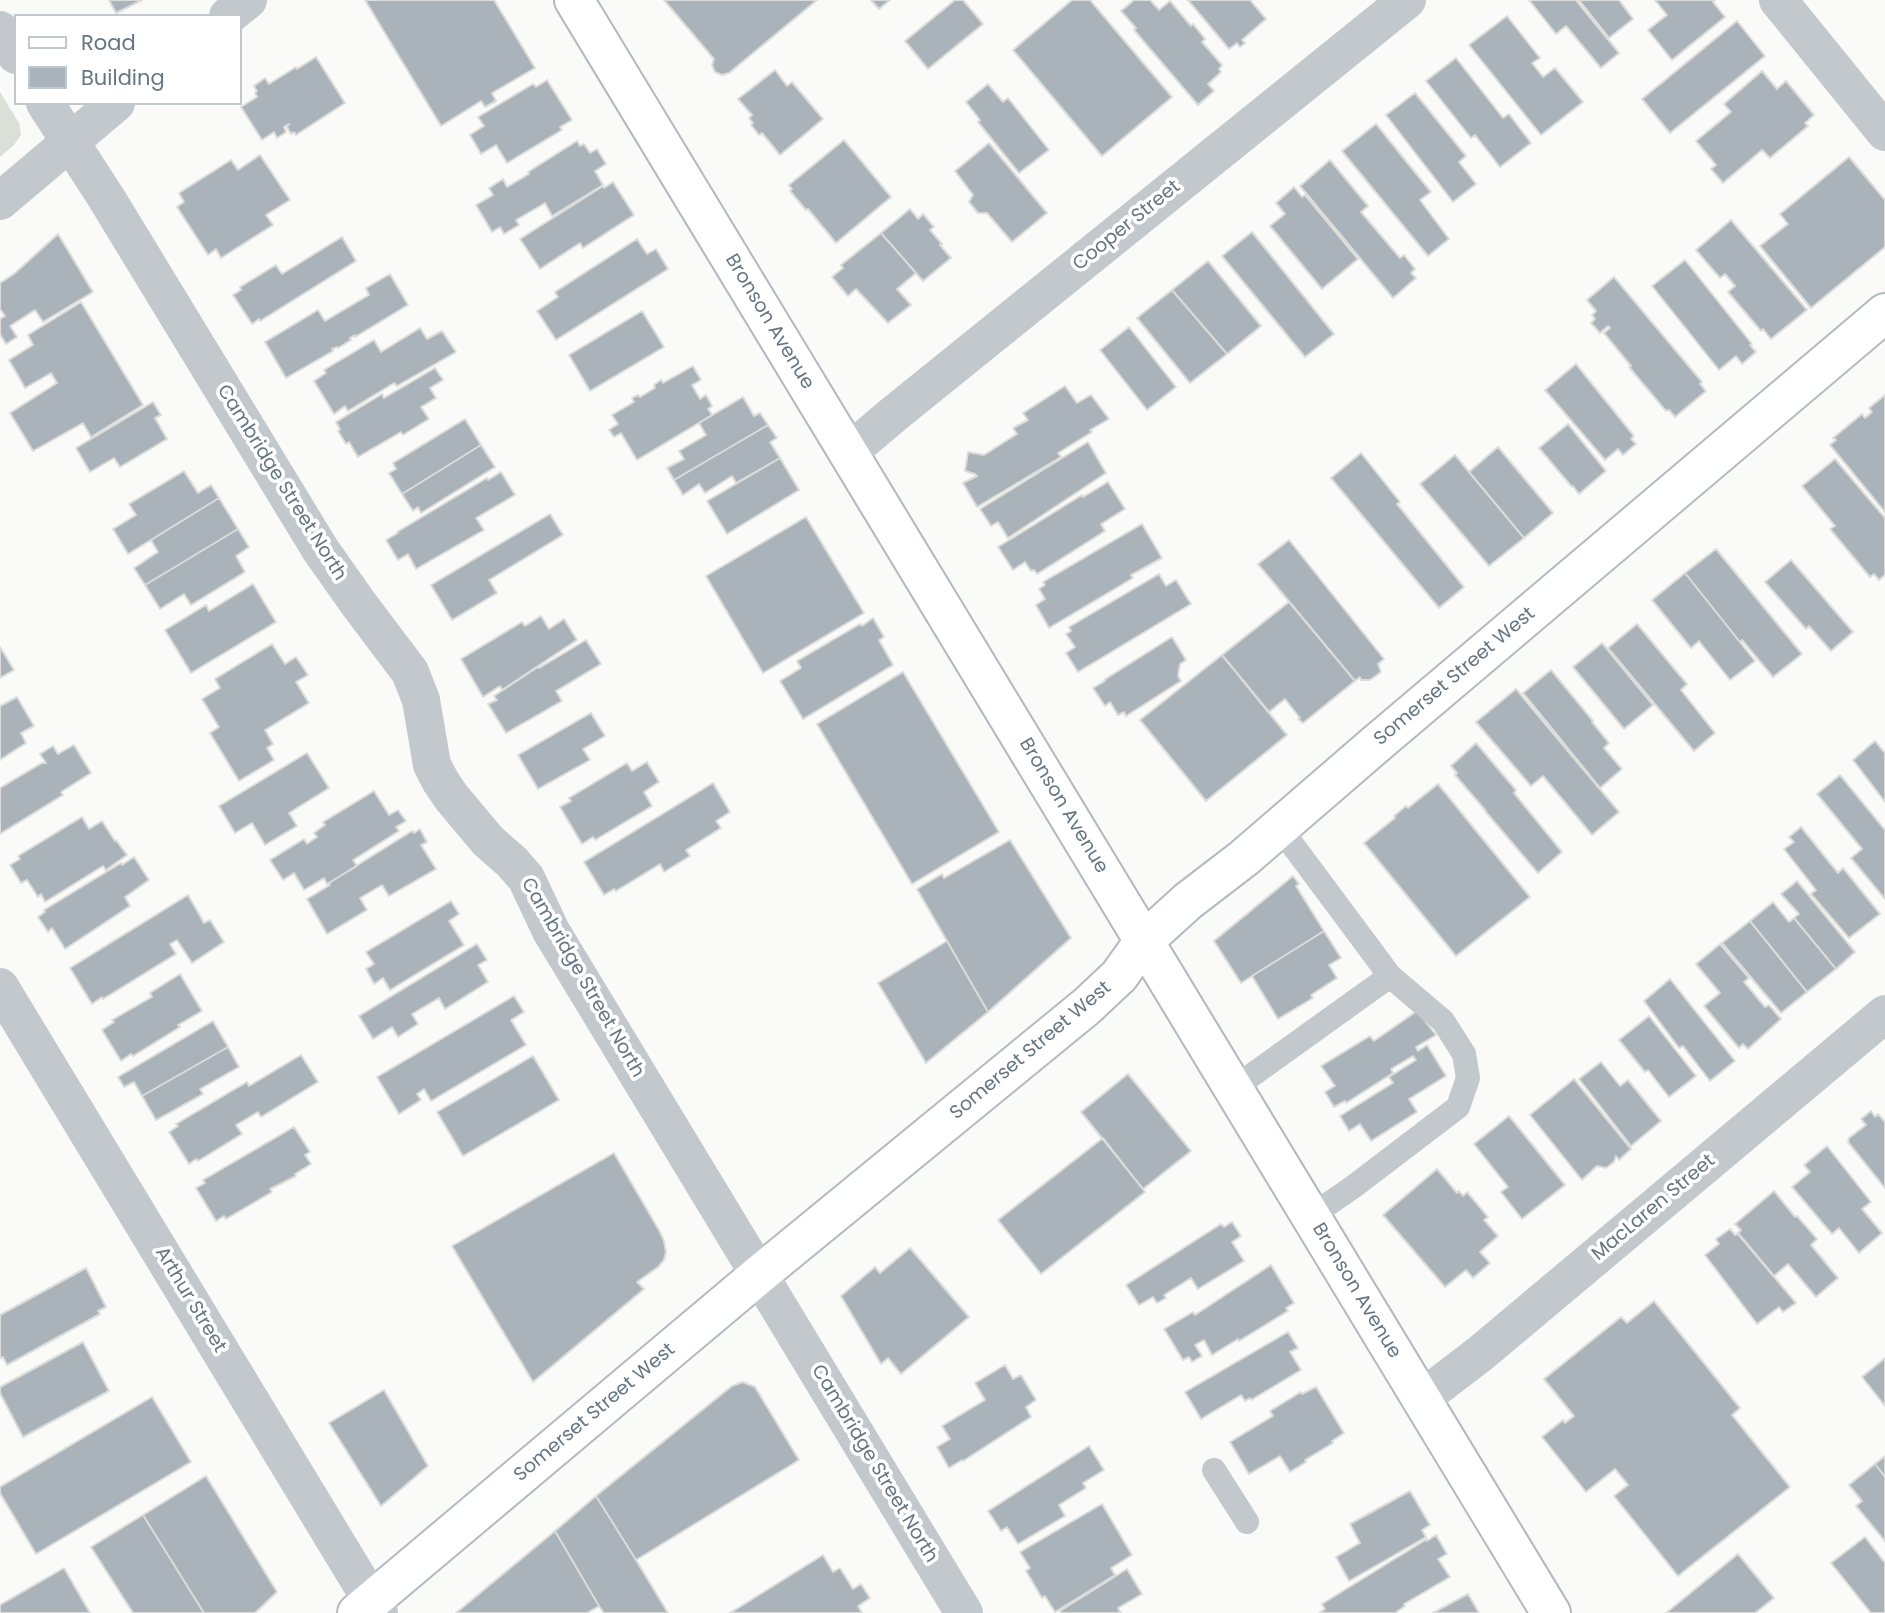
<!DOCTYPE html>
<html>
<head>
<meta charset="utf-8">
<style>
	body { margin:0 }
	#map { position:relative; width:1885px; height:1613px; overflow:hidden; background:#fafaf8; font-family:Poppins,sans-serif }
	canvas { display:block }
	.legend { position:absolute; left:14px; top:14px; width:228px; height:91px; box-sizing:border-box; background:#fff; border:2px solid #c1c8cd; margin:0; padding:9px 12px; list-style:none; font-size:21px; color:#657683 }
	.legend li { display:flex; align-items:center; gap:14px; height:35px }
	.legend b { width:35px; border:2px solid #c1c8cd }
</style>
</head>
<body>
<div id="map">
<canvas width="1885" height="1613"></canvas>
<ul class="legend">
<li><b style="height:9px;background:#fff"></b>Road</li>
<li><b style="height:19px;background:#aab3b9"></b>Building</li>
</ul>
</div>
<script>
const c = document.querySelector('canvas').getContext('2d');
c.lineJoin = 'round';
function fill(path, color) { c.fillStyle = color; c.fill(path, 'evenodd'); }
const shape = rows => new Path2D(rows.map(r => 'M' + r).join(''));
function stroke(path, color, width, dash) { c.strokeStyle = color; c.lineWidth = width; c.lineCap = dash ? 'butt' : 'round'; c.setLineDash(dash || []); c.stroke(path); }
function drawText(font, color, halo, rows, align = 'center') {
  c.font = font + ' Poppins,sans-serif'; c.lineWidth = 7; c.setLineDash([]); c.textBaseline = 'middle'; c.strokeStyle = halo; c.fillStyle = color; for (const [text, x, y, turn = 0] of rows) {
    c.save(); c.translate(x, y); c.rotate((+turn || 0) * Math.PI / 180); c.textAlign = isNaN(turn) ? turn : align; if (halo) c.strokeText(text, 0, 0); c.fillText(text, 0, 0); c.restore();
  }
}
fill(shape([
	[0,92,19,123,21,135,14,145,0,157]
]), '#dadfd7');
const building = shape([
	[109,0,142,0,116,13,109,0],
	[365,0,494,0,535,68,492,93,496,101,485,107,481,101,441,126,365,0],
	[664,0,817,0,729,73,722,75,715,72,712,65,714,59,664,0],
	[871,0,890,0,879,9,871,0],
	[955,0,963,0,983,24,928,69,905,41,955,0],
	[1072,0,1090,0,1172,97,1102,156,1013,50,1072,0],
	[1134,0,1150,0,1159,10,1170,1,1191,26,1193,24,1205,39,1202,42,1222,65,1219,69,1221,72,1208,84,1214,91,1198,105,1134,30,1136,28,1121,11,1134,0],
	[1188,0,1250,0,1266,19,1242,40,1245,43,1240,47,1237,43,1229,49,1188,0],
	[1529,0,1576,0,1619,53,1601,68,1566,26,1556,34,1529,0],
	[1579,0,1619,0,1633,19,1609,38,1579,0],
	[1655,0,1715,0,1713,2,1725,17,1672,60,1648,30,1667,15,1655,0],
	[1507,16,1540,58,1532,63,1543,77,1555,68,1583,102,1541,135,1469,45,1507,16],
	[1737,21,1765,56,1670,133,1642,99,1737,21],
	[316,57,345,103,296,135,294,132,291,134,287,127,289,124,284,127,286,132,277,138,274,132,262,140,241,107,257,97,255,93,257,91,254,86,265,78,269,84,296,67,297,69,316,57],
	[1456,58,1503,118,1509,114,1531,143,1500,167,1475,135,1471,138,1426,81,1456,58],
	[775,70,787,86,792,82,823,119,780,155,762,133,759,135,751,125,753,123,749,118,752,115,738,99,775,70],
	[1762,71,1777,89,1786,81,1814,115,1805,123,1808,126,1770,158,1762,150,1723,183,1711,169,1716,165,1696,141,1731,112,1724,104,1762,71],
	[547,80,572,120,560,127,562,130,507,163,496,145,481,154,470,135,484,126,478,117,533,84,536,87,547,80],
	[988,84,1003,102,1008,98,1049,150,1019,173,978,122,980,120,966,102,988,84],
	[1415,93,1466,156,1459,162,1476,184,1453,202,1386,115,1415,93],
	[1376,124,1431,192,1420,200,1449,239,1428,256,1342,151,1376,124],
	[844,140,891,197,836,243,808,209,806,210,790,191,792,189,789,185,844,140],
	[577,141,580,146,584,144,590,153,597,149,606,164,595,171,603,185,552,216,545,203,516,220,519,225,504,234,500,227,492,232,476,205,493,195,489,188,503,179,507,187,529,174,528,172,577,141],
	[989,143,1047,213,1012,242,987,213,978,213,969,202,973,195,955,171,989,143],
	[260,155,290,200,266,215,273,225,221,258,216,249,208,255,177,207,184,202,179,193,231,160,238,170,260,155],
	[1849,157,1885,200,1885,247,1811,308,1760,246,1788,224,1780,214,1849,157],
	[1330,160,1368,206,1361,212,1400,258,1404,255,1415,269,1411,273,1416,278,1393,298,1300,186,1330,160],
	[613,182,634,215,583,248,580,243,540,269,520,239,603,186,604,188,613,182],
	[1294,187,1302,197,1305,195,1358,259,1322,289,1270,226,1285,214,1276,203,1294,187],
	[910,209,918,219,923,214,934,227,930,230,942,244,940,245,951,258,923,281,881,233,910,209],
	[1731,220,1807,310,1771,339,1763,329,1761,331,1728,292,1735,286,1725,274,1720,278,1696,250,1731,220],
	[1252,232,1334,334,1305,357,1222,256,1252,232],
	[881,233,916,273,897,289,911,305,888,323,856,289,848,296,832,277,843,268,841,265,881,233],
	[58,234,93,292,43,322,35,310,10,326,17,337,6,344,0,334,0,319,5,316,0,309,0,283,14,274,58,234],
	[342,237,356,261,260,321,259,319,252,324,233,295,241,290,240,287,276,265,282,274,342,237],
	[637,239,647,254,656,249,668,269,556,340,537,311,558,297,555,292,637,239],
	[1685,260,1752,344,1750,345,1756,352,1742,364,1736,356,1719,370,1652,286,1685,260],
	[1208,261,1261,326,1227,354,1172,290,1208,261],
	[390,274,408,305,355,337,355,335,350,338,351,340,338,348,337,347,332,349,333,351,286,378,265,342,318,310,325,321,369,295,366,288,390,274],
	[1614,277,1702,382,1700,384,1706,391,1675,417,1669,410,1666,411,1629,367,1631,366,1604,333,1610,328,1608,326,1600,333,1591,323,1595,319,1592,315,1596,311,1587,300,1614,277],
	[1172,290,1227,354,1190,383,1137,318,1172,290],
	[81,302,143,405,91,437,83,423,33,451,10,413,57,383,51,373,25,388,9,360,33,345,28,335,81,302],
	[642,311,664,347,590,391,569,355,642,311],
	[1129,327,1176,387,1147,410,1100,350,1129,327],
	[420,328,427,339,442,331,456,352,397,386,394,383,348,411,345,406,334,414,314,381,326,373,324,370,374,340,381,352,420,328],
	[1576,364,1634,436,1631,439,1636,444,1623,455,1618,449,1605,460,1545,390,1576,364],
	[693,366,701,380,692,385,700,399,706,395,712,406,708,409,712,415,637,460,621,433,614,437,609,430,618,424,612,415,634,402,632,398,638,395,640,397,655,388,654,385,661,380,663,383,693,366],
	[435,368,443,380,430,388,436,398,421,407,429,419,403,435,401,432,358,457,349,442,346,444,338,431,340,429,336,422,382,394,384,398,435,368],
	[1065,386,1077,403,1091,395,1109,419,1090,430,1092,432,1058,453,1061,457,977,507,963,483,977,476,975,474,965,471,968,452,984,455,1017,434,1013,428,1028,420,1023,413,1065,386],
	[1885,395,1885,512,1830,445,1836,440,1833,438,1862,414,1865,418,1872,412,1869,408,1885,395],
	[743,397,754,416,760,413,768,425,674,480,667,468,684,459,679,451,706,435,699,423,743,397],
	[153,402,161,415,155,418,167,439,120,467,114,458,90,472,76,448,153,402],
	[465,419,481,445,402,494,389,473,396,469,393,463,465,419],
	[1568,424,1606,471,1579,494,1573,486,1572,487,1539,448,1568,424],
	[768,425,777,438,770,442,780,458,736,483,732,476,705,493,699,484,683,495,674,480,768,425],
	[1088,442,1106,473,1008,538,998,522,991,526,980,509,1088,442],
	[481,445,495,467,421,513,418,507,413,511,402,494,481,445],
	[1498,447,1553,513,1524,538,1469,472,1498,447],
	[1361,453,1400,502,1397,504,1464,587,1439,608,1331,478,1361,453],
	[1455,455,1524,538,1489,566,1420,484,1455,455],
	[780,458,799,490,727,534,707,501,780,458],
	[1835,459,1885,518,1885,575,1879,580,1874,574,1870,577,1830,529,1835,526,1802,486,1835,459],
	[184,471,198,493,211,485,219,498,128,554,113,529,136,515,129,504,184,471],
	[501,472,515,495,476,518,484,530,416,569,408,554,398,560,386,540,398,533,397,532,487,478,488,480,501,472],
	[1108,482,1125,509,1101,524,1105,531,1037,574,1034,570,1031,571,1025,562,1013,570,998,547,1082,495,1083,497,1108,482],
	[219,498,238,529,145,585,134,568,158,552,151,540,219,498],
	[550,514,563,535,489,580,497,593,452,620,431,585,550,514],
	[806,517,864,613,763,673,706,576,806,517],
	[1142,524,1162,558,1131,575,1133,578,1049,628,1036,605,1045,599,1039,589,1045,585,1043,582,1142,524],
	[238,529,249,547,236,556,245,572,191,605,184,594,160,609,145,585,238,529],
	[1289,540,1384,659,1378,664,1381,672,1370,680,1361,680,1360,677,1355,681,1258,564,1289,540],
	[1716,549,1802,654,1773,677,1742,640,1740,642,1685,573,1716,549],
	[1791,560,1853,632,1831,651,1809,626,1806,629,1765,582,1791,560],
	[1685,573,1755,661,1730,680,1699,641,1691,648,1652,600,1685,573],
	[1159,574,1166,586,1176,580,1191,604,1078,672,1066,653,1075,647,1066,634,1071,631,1069,627,1159,574],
	[253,584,276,622,191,673,165,630,206,605,209,611,253,584],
	[1289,602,1355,681,1303,723,1298,719,1300,718,1285,699,1269,712,1222,655,1289,602],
	[541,616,549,629,564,619,577,640,502,690,500,686,483,697,461,659,522,622,525,626,541,616],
	[873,618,884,637,879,640,893,665,803,719,780,681,801,668,797,661,860,624,862,626,873,618],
	[1637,624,1687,684,1681,690,1715,733,1694,751,1608,648,1637,624],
	[1172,637,1186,660,1180,664,1178,676,1181,681,1126,716,1124,712,1118,715,1110,702,1105,706,1093,688,1105,681,1104,680,1172,637],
	[586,640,601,664,556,691,562,701,506,733,488,704,497,700,494,696,538,667,539,668,586,640],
	[1602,643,1653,705,1624,729,1573,667,1602,643],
	[272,644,285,664,296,657,308,675,296,682,309,703,265,730,273,744,267,748,274,760,239,781,210,733,219,727,202,699,220,688,215,679,272,644],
	[0,647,14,670,0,678,0,647],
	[1222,655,1287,735,1206,801,1140,720,1222,655],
	[1551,670,1593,721,1592,722,1609,743,1604,748,1622,769,1600,788,1523,693,1551,670],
	[903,672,999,832,912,884,817,724,903,672],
	[1516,689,1619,812,1592,835,1543,776,1531,786,1476,722,1516,689],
	[17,697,34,726,21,733,26,743,0,760,0,706,17,697],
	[591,713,605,736,583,749,590,760,538,789,518,755,591,713],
	[1875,741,1885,753,1885,802,1853,760,1875,741],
	[1476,743,1516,790,1514,793,1562,852,1538,873,1485,811,1486,811,1455,775,1457,773,1451,766,1476,743],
	[74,745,91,773,61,792,63,795,0,834,0,788,42,763,46,763,40,754,53,746,58,754,74,745],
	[307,753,329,788,289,813,297,826,265,845,252,823,235,833,219,806,307,753],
	[647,762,659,782,644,792,652,806,595,840,593,837,582,844,560,807,571,801,569,798,627,763,632,771,647,762],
	[1840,775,1885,830,1885,899,1851,858,1862,849,1817,794,1840,775],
	[713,783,730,812,716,821,721,828,686,850,690,856,664,872,660,864,616,891,614,889,604,895,584,862,713,783],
	[1438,784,1530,897,1456,956,1364,843,1395,818,1394,816,1406,806,1408,808,1438,784],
	[374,791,389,815,398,810,406,821,396,827,399,831,353,860,357,866,327,884,324,878,304,890,294,873,283,880,270,860,304,839,307,844,317,837,314,833,325,825,323,822,374,791],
	[82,817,89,829,102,821,115,841,116,840,127,855,106,870,103,866,45,902,41,894,38,897,27,880,21,883,10,865,20,859,18,856,82,817],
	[1801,827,1838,873,1843,868,1880,914,1849,938,1811,894,1816,890,1784,849,1794,842,1789,837,1801,827],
	[420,829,427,842,421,845,436,869,389,896,382,885,360,898,367,910,327,934,307,899,330,885,329,883,412,831,414,833,420,829],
	[1010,840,1071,938,988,1012,917,889,942,874,944,878,1010,840],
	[134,857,149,880,125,897,130,906,65,949,52,928,48,932,38,917,45,912,44,910,121,863,122,865,134,857],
	[1293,876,1299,884,1296,886,1324,931,1241,983,1214,941,1293,876],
	[1797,881,1855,952,1836,969,1794,918,1799,914,1781,894,1797,881],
	[188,895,204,923,210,920,224,942,192,963,177,940,170,944,176,954,103,999,102,997,92,1004,70,968,188,895],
	[451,901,459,914,449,921,464,945,390,990,383,978,374,984,366,969,374,964,366,952,451,901],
	[1773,902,1789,922,1794,918,1836,969,1807,992,1750,921,1773,902],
	[1750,921,1807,992,1781,1013,1722,943,1750,921],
	[1324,931,1341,958,1329,965,1337,978,1311,995,1313,998,1278,1019,1252,976,1324,931],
	[947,941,988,1012,926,1063,878,983,947,941],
	[477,944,487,960,478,965,488,982,445,1009,439,998,412,1014,418,1024,398,1037,392,1027,373,1039,359,1016,477,944],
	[1720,944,1749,978,1744,982,1765,1007,1769,1005,1781,1019,1748,1049,1743,1044,1739,1048,1704,1006,1720,993,1696,964,1720,944],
	[180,974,202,1011,178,1025,180,1027,133,1056,131,1054,121,1061,102,1030,114,1022,112,1020,152,997,150,993,180,974],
	[1670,979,1735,1061,1710,1081,1683,1046,1679,1048,1644,1001,1670,979],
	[514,996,524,1012,511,1020,526,1045,431,1101,424,1089,417,1094,421,1100,399,1114,377,1077,514,996],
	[1417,1011,1436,1035,1416,1047,1418,1051,1427,1045,1446,1076,1409,1099,1417,1112,1371,1141,1360,1124,1349,1131,1340,1116,1393,1083,1389,1077,1416,1060,1413,1056,1391,1069,1393,1073,1346,1103,1345,1101,1334,1107,1325,1092,1335,1086,1321,1066,1370,1036,1374,1041,1417,1011],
	[1649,1016,1696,1076,1669,1097,1648,1070,1645,1072,1619,1040,1649,1016],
	[213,1021,228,1047,142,1096,134,1082,124,1087,118,1077,213,1021],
	[228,1047,239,1067,200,1089,203,1094,156,1120,142,1096,228,1047],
	[301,1055,318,1082,261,1117,258,1112,236,1125,242,1134,198,1161,196,1159,189,1164,169,1132,178,1126,176,1124,247,1082,249,1086,301,1055],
	[533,1056,559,1100,463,1156,437,1112,533,1056],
	[1601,1062,1620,1086,1628,1080,1661,1121,1631,1146,1579,1079,1601,1062],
	[1128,1074,1191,1151,1143,1189,1081,1112,1128,1074],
	[1574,1079,1631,1149,1619,1160,1616,1156,1614,1162,1606,1168,1597,1166,1582,1180,1530,1115,1574,1079],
	[1871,1111,1875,1117,1878,1114,1885,1122,1885,1188,1848,1142,1849,1138,1866,1125,1861,1119,1871,1111],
	[1509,1116,1565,1185,1522,1219,1501,1192,1508,1187,1474,1144,1509,1116],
	[294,1127,310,1152,305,1155,311,1164,295,1174,296,1176,270,1189,272,1192,226,1219,224,1216,216,1221,196,1188,205,1183,203,1180,294,1127],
	[1103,1138,1145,1192,1041,1274,998,1220,1103,1138],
	[1827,1146,1871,1202,1862,1209,1882,1233,1859,1253,1839,1228,1832,1234,1792,1187,1810,1172,1804,1165,1827,1146],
	[614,1153,660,1232,664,1241,666,1252,664,1260,658,1267,637,1282,644,1289,533,1382,452,1246,614,1153],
	[1437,1169,1457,1193,1459,1191,1463,1196,1467,1192,1488,1217,1484,1220,1498,1236,1480,1252,1490,1263,1473,1278,1466,1270,1445,1287,1383,1215,1437,1169],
	[1774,1191,1795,1217,1797,1216,1817,1239,1811,1245,1838,1278,1816,1297,1788,1264,1774,1276,1738,1233,1741,1230,1735,1224,1774,1191],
	[1232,1222,1241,1236,1232,1242,1244,1261,1198,1289,1191,1278,1164,1295,1166,1298,1157,1303,1153,1297,1139,1305,1126,1285,1221,1224,1224,1227,1232,1222],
	[1730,1229,1735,1235,1738,1234,1796,1303,1783,1312,1779,1307,1757,1324,1705,1255,1719,1244,1716,1239,1730,1229],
	[910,1248,969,1317,901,1374,888,1358,881,1364,841,1296,875,1267,880,1273,910,1248],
	[1271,1265,1294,1303,1286,1308,1288,1311,1239,1341,1238,1339,1212,1355,1204,1340,1195,1345,1202,1356,1192,1362,1189,1357,1183,1360,1164,1329,1193,1312,1195,1315,1271,1265],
	[86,1268,106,1307,98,1311,100,1314,7,1365,3,1357,0,1358,0,1315,86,1268],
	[1654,1301,1740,1408,1732,1415,1790,1487,1678,1576,1614,1496,1628,1485,1615,1469,1586,1492,1542,1437,1563,1420,1565,1423,1574,1416,1544,1379,1621,1317,1627,1323,1654,1301],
	[1288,1332,1298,1348,1290,1352,1301,1370,1251,1400,1250,1398,1245,1401,1241,1395,1201,1419,1185,1392,1288,1332],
	[83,1342,109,1391,23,1437,0,1393,0,1387,83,1342],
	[1885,1358,1885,1406,1862,1377,1885,1358],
	[1005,1365,1013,1379,1021,1375,1036,1400,1026,1407,1031,1417,963,1461,962,1460,949,1468,937,1447,950,1439,942,1426,985,1400,975,1383,1005,1365],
	[743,1382,755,1387,799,1460,636,1560,596,1496,732,1386,743,1382],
	[1316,1387,1344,1433,1332,1441,1333,1443,1305,1460,1306,1462,1290,1472,1280,1456,1249,1474,1230,1442,1273,1416,1270,1411,1301,1392,1302,1394,1316,1387],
	[384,1390,428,1466,381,1506,329,1423,384,1390],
	[152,1397,191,1462,36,1554,0,1493,0,1487,152,1397],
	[1089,1446,1104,1470,1083,1483,1086,1488,1059,1505,1065,1516,1018,1544,1007,1527,1001,1531,988,1511,1089,1446],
	[1885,1456,1885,1477,1875,1464,1885,1456],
	[1875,1464,1885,1477,1885,1541,1856,1506,1862,1501,1849,1485,1875,1464],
	[206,1476,277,1592,255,1613,204,1613,143,1515,206,1476],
	[1410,1491,1430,1525,1422,1530,1426,1537,1349,1581,1336,1557,1360,1543,1350,1524,1410,1491],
	[596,1496,636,1560,668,1613,604,1613,599,1606,555,1531,596,1496],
	[1102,1504,1132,1555,1111,1568,1115,1575,1055,1612,1045,1596,1042,1598,1026,1571,1030,1568,1020,1552,1102,1504],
	[143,1515,204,1613,133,1613,91,1547,143,1515],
	[555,1531,599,1606,587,1613,456,1613,555,1531],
	[1436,1535,1447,1554,1438,1559,1450,1577,1404,1604,1405,1606,1395,1613,1319,1613,1325,1609,1322,1604,1427,1539,1427,1541,1436,1535],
	[1865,1537,1885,1563,1885,1613,1871,1613,1831,1563,1865,1537],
	[1738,1554,1774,1598,1755,1613,1666,1613,1738,1554],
	[823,1555,833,1572,840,1568,853,1589,861,1584,870,1598,858,1606,862,1613,730,1613,823,1555],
	[64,1568,90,1613,0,1613,0,1605,64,1568],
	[1127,1569,1142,1594,1118,1608,1121,1613,1062,1613,1060,1611,1127,1569],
	[1468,1594,1479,1613,1433,1613,1468,1594]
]);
fill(building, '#aab3b9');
stroke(building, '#dcdcda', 2);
const secondary = shape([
	[574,0,1551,1613],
	[357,1613,760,1274,1087,1006,1119,976,1144,941,1188,901,1244,858,1376,744,1885,313]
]);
stroke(secondary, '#b3babf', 42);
stroke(shape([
	[1234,1088,1390,976,1280,828],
	[1311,1216,1353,1187,1458,1107,1468,1078,1464,1054,1443,1021,1390,976],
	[1214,1470,1247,1522]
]), '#c3c8cc', 24);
stroke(shape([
	[1778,0,1885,132],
	[228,16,248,0],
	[0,30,16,55],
	[45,103,107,199,320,549,358,603,410,672,421,700,432,765,441,782,452,798,488,841,512,862,526,878,551,931,964,1613],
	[0,201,116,103],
	[848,453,894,414,1407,0],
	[0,987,379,1613],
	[1421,1399,1481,1353,1885,1014]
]), '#c3c8cc', 38);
stroke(secondary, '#fff', 38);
drawText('19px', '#657683', '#fff', [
	["Cooper Street",1127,226,-39],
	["Bronson Avenue",769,322,59],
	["Cambridge Street North",281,483,58],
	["Somerset Street West",1455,677,-40],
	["Bronson Avenue",1063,806,59],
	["Cambridge Street North",582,978,60],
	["Somerset Street West",1031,1051,-40],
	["MacLaren Street",1654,1208,-40],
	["Bronson Avenue",1356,1291,59],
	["Arthur Street",190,1300,59],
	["Somerset Street West",595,1413,-40],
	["Cambridge Street North",874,1464,59]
]);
</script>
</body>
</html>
